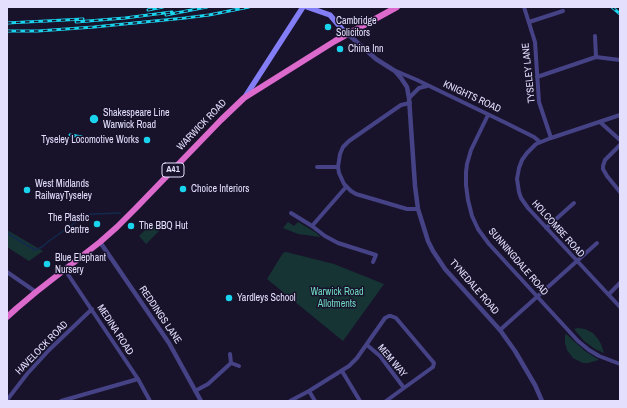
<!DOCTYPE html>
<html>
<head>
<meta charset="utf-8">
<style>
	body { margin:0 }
	#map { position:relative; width:627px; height:408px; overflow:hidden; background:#18132b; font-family:"Archivo Narrow",sans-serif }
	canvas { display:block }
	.frame { position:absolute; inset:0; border:8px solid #e3dffd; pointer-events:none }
</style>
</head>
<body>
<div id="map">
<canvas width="627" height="408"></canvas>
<div class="frame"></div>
</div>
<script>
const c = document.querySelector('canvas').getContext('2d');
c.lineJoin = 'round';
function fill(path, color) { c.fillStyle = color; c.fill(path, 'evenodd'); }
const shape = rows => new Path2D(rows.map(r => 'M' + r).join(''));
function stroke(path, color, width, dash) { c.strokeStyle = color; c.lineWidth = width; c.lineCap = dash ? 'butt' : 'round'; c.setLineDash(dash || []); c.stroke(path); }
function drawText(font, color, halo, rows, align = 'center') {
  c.font = font + ' "Archivo Narrow",sans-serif'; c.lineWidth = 3; c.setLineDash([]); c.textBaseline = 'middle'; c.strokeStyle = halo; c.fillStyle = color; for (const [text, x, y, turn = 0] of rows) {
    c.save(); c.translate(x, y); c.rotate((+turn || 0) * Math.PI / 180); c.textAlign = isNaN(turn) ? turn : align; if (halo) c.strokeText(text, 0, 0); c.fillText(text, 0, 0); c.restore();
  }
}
fill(shape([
	[288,222,294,226,298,222,315,232,321,237,298,234,283,228],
	[152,223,159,231,146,244,139,236],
	[7,230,43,251,29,261,7,247],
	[286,252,334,264,384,284,343,341,267,279,283,253],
	[578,328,585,329,593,333,598,339,601,344,604,353,595,349,584,341,574,329],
	[566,334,585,351,599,360,588,363,583,363,573,358,567,350,565,343,565,335]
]), '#173434');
stroke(shape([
	[7,233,35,250,42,247,49,241,86,215,92,214,120,213]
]), '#14294e', 1.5);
stroke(shape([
	[524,7,535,42,539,102,551,138],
	[529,22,563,11],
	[595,36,596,57],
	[396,71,417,80,506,123,534,137,540,142],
	[537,77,596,57,620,60],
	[409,98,419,88,427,86],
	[410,103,401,105,349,141,343,147,340,154,338,167,339,173,344,184,351,191,356,194,407,209,418,209],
	[488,115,471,150,467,164,466,172,466,185,468,200,472,216,478,229,489,244,578,341,589,350,599,356,620,364],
	[620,115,551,138,536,144,527,153,522,160,519,168,517,179,519,192,521,198,528,208,620,307],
	[600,122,620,140],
	[620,145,605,160,603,166,603,169,607,176,620,192],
	[317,167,338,167],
	[291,213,312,226,325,236,338,243,376,255,373,262],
	[312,226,346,187],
	[546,228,574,203],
	[65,270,138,379,150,401],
	[7,272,36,292],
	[609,294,620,283],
	[500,330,597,243],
	[367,345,380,356,404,388],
	[231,363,239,366],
	[342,371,360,401],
	[195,391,208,384,231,363,230,354],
	[7,400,27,374,49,350,92,309],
	[61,401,138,379],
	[290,401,309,391],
	[315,401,309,391,349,366,357,358,385,318,389,316,391,316,396,318,434,363,433,367,386,401]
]), '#464286', 4);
stroke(shape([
	[347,35,350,36,376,59,395,71,401,78,407,87,409,98,415,186,418,209,428,241,433,251,445,269,500,330,515,351,535,385,542,401],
	[100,242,169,343,201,401]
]), '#464286', 4.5);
stroke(shape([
	[307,7,330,15,347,35],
	[245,97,303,7]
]), '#837ef5', 5.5);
stroke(shape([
	[7,317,17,308,36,292,100,242,117,227,136,208,221,120,244,98,335,41,397,7]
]), '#dc69cc', 6);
const rail = shape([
	[612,7,620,14],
	[148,10,163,7],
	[166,15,207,7],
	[76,22,125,18,172,12],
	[7,23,46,21,83,19],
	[7,31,38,31,94,27,185,18,209,15,249,7],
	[70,135,82,137]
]);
stroke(rail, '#1ad4ee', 3);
stroke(rail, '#18132b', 1.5, [4.5]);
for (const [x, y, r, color] of [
	[328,27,4,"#1ad4ee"],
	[340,49,4,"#1ad4ee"],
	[94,119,5,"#1ad4ee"],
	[147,140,4,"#1ad4ee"],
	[183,189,4,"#1ad4ee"],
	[27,190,4,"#1ad4ee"],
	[97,224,4,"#1ad4ee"],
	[131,226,4,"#1ad4ee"],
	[47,264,4,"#1ad4ee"],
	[229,298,4,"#1ad4ee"]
]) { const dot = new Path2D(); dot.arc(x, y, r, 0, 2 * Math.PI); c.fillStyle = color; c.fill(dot); stroke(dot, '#18132b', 1.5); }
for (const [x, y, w] of [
	[173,170,22]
]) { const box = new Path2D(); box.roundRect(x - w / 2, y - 7, w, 14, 3); c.fillStyle = '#18132b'; c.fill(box); stroke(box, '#e3dffd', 1); }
drawText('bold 9px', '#e3dffd', null, [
	["A41",173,170]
]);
drawText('10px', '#e3dffd', '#18132b', [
	["Cambridge",336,21],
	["Solicitors",336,33],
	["China Inn",348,49],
	["Shakespeare Line",103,113],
	["Warwick Road",103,125],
	["Tyseley Locomotive Works",139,140,"right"],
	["West Midlands",35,184],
	["RailwayTyseley",35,196],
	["Choice Interiors",191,189],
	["The Plastic",89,218,"right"],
	["Centre",89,230,"right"],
	["The BBQ Hut",139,226],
	["Blue Elephant",55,258],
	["Nursery",55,270],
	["Yardleys School",237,298]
], 'left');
drawText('10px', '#e3dffd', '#18132b', [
	["TYSELEY LANE",529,73,-96],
	["KNIGHTS ROAD",472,97,25],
	["WARWICK ROAD",202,125,-46],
	["HOLCOMBE ROAD",558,229,48],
	["SUNNINGDALE ROAD",518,262,49],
	["TYNEDALE ROAD",474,287,49],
	["REDDINGS LANE",160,315,56],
	["MEDINA ROAD",115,330,57],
	["HAVELOCK ROAD",42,348,-46],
	["MEM WAY",392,361,50]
]);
drawText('10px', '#6fd9c1', '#18132b', [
	["Warwick Road",337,292],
	["Allotments",337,304]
]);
</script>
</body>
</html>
